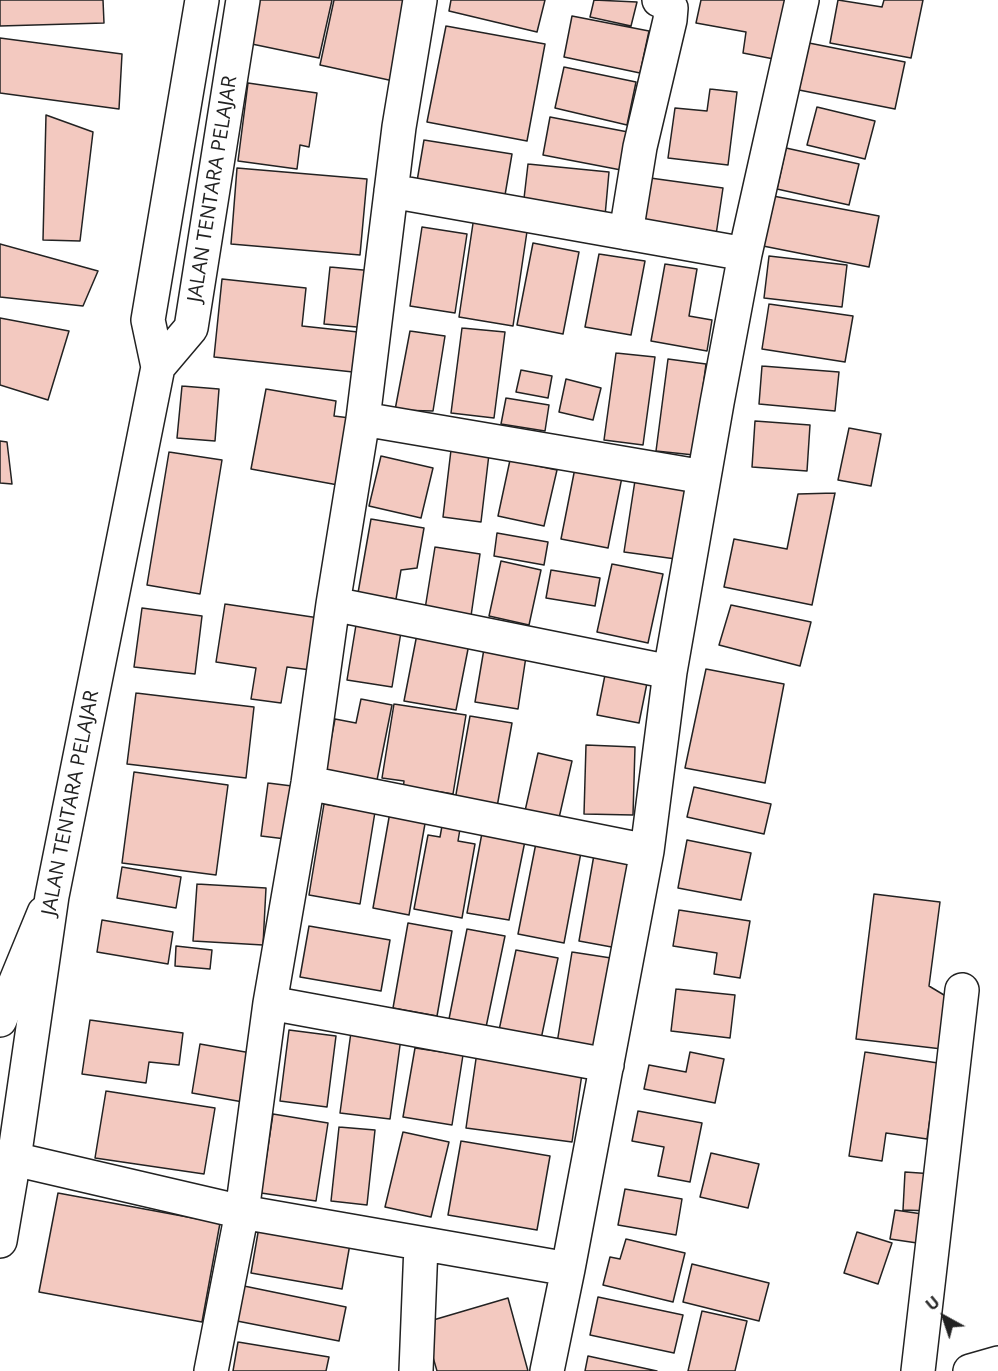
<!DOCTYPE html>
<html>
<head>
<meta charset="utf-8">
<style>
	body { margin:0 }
	#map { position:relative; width:998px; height:1371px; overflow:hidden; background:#fff; font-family:"Open Sans",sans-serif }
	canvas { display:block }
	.north { position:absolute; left:914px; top:1287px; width:60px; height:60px; -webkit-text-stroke:4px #fff; paint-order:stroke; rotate:320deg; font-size:16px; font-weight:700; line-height:24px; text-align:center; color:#222 }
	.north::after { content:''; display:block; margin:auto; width:21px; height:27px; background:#222; clip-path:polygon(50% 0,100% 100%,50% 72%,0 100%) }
</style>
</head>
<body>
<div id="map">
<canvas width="998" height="1371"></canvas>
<div class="north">U</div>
</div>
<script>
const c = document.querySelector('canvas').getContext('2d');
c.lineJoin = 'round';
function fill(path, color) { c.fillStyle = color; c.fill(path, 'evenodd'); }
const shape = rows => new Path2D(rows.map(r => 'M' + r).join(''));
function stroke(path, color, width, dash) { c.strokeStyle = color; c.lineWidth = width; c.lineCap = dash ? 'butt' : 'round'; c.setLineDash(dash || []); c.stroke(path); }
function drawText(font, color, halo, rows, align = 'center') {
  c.font = font + ' "Open Sans",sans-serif'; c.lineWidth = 4.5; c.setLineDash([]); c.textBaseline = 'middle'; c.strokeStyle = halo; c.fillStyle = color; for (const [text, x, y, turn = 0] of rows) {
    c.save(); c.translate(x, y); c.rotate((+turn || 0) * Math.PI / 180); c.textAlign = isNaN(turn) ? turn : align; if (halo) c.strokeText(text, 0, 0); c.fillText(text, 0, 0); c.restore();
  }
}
const building = shape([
	[0,0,103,0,104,23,0,26,0,0],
	[256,0,332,0,319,58,247,43,256,0],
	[334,0,416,0,398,82,320,65,334,0],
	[451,0,545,0,537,32,449,11,451,0],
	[594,0,637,2,631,26,590,17,594,0],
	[701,0,791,0,779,60,743,53,746,32,696,23,701,0],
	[838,0,882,7,884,0,923,0,911,58,830,43,838,0],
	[572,16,649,31,640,73,564,57,572,16],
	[446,26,545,44,527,141,427,122,446,26],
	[0,38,122,54,119,109,0,93,0,38],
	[809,43,905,62,895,109,799,90,809,43],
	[564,67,636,82,627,125,555,108,564,67],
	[248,83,317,93,309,147,300,145,297,169,238,161,248,83],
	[710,89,737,92,728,165,668,158,675,108,707,111,710,89],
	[817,107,875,121,865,159,807,145,817,107],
	[46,115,93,132,80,241,43,240,46,115],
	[550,117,628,132,621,170,543,155,550,117],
	[424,140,512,154,504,201,416,187,424,140],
	[786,148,859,164,849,205,777,189,786,148],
	[528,164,609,172,605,216,523,207,528,164],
	[237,168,367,179,360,255,231,244,237,168],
	[643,177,723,188,716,235,636,224,643,177],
	[773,196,879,216,869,267,763,246,773,196],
	[475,210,529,218,513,326,459,317,475,210],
	[422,227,467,234,455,313,410,306,422,227],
	[533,243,579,252,563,334,517,325,533,243],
	[0,244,98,271,83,306,0,297,0,244],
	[599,254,645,261,631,335,585,327,599,254],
	[769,256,847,265,842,307,764,298,769,256],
	[665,264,697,269,689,316,712,320,707,351,651,341,665,264],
	[330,267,374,271,368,328,324,324,330,267],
	[222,279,306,288,302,326,358,332,353,372,214,357,222,279],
	[769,304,853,316,845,362,762,349,769,304],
	[0,318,69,331,48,400,0,385,0,318],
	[462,328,505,332,494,418,451,413,462,328],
	[410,331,445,336,433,411,395,410,410,331],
	[616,353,655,357,643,445,604,440,616,353],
	[668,359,706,364,694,455,656,451,668,359],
	[762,366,839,372,835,411,759,404,762,366],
	[521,370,552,376,548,398,516,392,521,370],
	[566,379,601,388,593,420,559,412,566,379],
	[182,386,219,389,215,441,177,438,182,386],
	[266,389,336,401,334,416,350,418,338,485,251,469,266,389],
	[506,398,549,405,545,431,501,424,506,398],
	[755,421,810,425,807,471,752,467,755,421],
	[849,428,881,434,871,486,838,480,849,428],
	[0,441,7,442,12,484,0,483,0,441],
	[451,450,489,454,481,522,443,517,451,450],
	[169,452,222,460,200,594,147,585,169,452],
	[381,456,433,468,421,518,369,506,381,456],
	[510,460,557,470,544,526,498,516,510,460],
	[576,463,623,472,608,548,561,539,576,463],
	[636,474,689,482,676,559,624,552,636,474],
	[835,493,812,605,724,587,734,539,787,549,798,494,835,493],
	[371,519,424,528,417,568,401,570,396,599,358,593,371,519],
	[497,533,548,542,544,565,494,556,497,533],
	[435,547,480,554,471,616,425,609,435,547],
	[501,561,541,570,529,625,489,616,501,561],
	[612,564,663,574,648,643,597,632,612,564],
	[551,570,600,578,595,606,546,598,551,570],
	[225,604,319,618,311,670,287,667,281,703,251,699,256,668,216,662,225,604],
	[731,605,811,622,800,666,719,645,731,605],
	[142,608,202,616,195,674,134,667,142,608],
	[356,625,401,632,392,687,347,680,356,625],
	[418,629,470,639,456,710,404,701,418,629],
	[485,643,527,650,518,709,475,702,485,643],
	[706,669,784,684,765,783,685,768,706,669],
	[605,675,647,683,639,723,597,715,605,675],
	[136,693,254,707,246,778,127,764,136,693],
	[361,699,392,705,376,785,324,775,335,719,356,723,361,699],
	[394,704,466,715,453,794,435,791,434,795,403,790,404,781,382,778,394,704],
	[470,716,512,723,497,807,455,800,470,716],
	[586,745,635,747,633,815,584,814,586,745],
	[538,753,572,761,559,818,525,811,538,753],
	[134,772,228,785,216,875,122,863,134,772],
	[268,783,292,786,286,839,261,836,268,783],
	[694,787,771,804,764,834,687,817,694,787],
	[324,804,375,812,360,904,309,895,324,804],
	[390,812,426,818,409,915,373,908,390,812],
	[442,826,460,829,458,841,475,844,462,918,414,909,428,835,440,837,442,826],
	[482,833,525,841,509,920,467,913,482,833],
	[537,838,582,847,564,943,518,934,537,838],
	[687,840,751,853,741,900,678,888,687,840],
	[595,849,633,856,617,948,579,941,595,849],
	[122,867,181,877,176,908,117,898,122,867],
	[197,884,266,888,263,945,193,941,197,884],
	[874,894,940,902,929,986,949,998,942,1049,856,1039,874,894],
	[679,910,750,921,740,978,714,974,717,953,673,946,679,910],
	[102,920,173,932,168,964,97,952,102,920],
	[408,923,452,931,437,1016,393,1008,408,923],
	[309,926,390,940,381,991,300,977,309,926],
	[467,929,505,936,485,1032,448,1024,467,929],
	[176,946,212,950,210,969,175,966,176,946],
	[516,950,558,958,540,1044,498,1035,516,950],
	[572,952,611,958,597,1050,557,1043,572,952],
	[676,989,735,995,730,1038,671,1031,676,989],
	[90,1020,183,1033,179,1065,149,1062,146,1083,82,1074,90,1020],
	[289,1030,336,1036,327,1107,280,1101,289,1030],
	[351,1032,401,1038,390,1119,340,1113,351,1032],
	[200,1044,251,1053,243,1102,192,1093,200,1044],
	[415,1048,463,1055,452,1125,403,1117,415,1048],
	[477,1052,583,1067,572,1142,466,1128,477,1052],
	[690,1052,724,1059,715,1103,644,1089,649,1065,686,1072,690,1052],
	[865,1052,938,1063,927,1139,886,1133,882,1161,849,1156,865,1052],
	[106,1091,215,1108,204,1174,95,1158,106,1091],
	[638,1111,702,1123,690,1182,658,1176,664,1147,632,1141,638,1111],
	[273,1114,328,1123,316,1201,261,1193,273,1114],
	[339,1127,375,1130,367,1205,331,1201,339,1127],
	[403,1132,449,1142,431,1217,385,1207,403,1132],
	[461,1141,550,1156,537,1230,448,1215,461,1141],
	[711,1153,759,1164,748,1208,700,1197,711,1153],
	[905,1172,934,1174,932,1211,903,1210,905,1172],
	[625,1189,682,1199,676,1235,618,1225,625,1189],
	[58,1193,220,1223,202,1322,39,1292,58,1193],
	[895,1210,929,1215,924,1244,890,1239,895,1210],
	[259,1227,350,1244,342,1289,251,1273,259,1227],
	[857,1232,892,1243,878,1284,844,1273,857,1232],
	[626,1239,685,1253,673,1302,603,1285,610,1257,620,1259,626,1239],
	[692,1264,769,1283,759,1321,683,1302,692,1264],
	[244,1286,346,1307,339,1341,237,1321,244,1286],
	[598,1297,683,1315,674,1353,590,1335,598,1297],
	[508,1298,528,1371,437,1371,423,1323,508,1298],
	[702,1311,747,1321,735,1371,688,1371,702,1311],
	[238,1342,329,1357,326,1371,233,1371,238,1342],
	[588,1356,657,1371,585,1371,588,1356]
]);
fill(building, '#f3c9c0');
stroke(building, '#222', 1.5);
const minor = shape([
	[391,191,745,254],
	[626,233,640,147,670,20,671,8,667,3,659,0],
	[363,419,704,477],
	[333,604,670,672],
	[308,783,647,851],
	[270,1003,607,1065],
	[0,1020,44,913],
	[14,1159,242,1212,568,1269],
	[211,1371,242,1212,270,1003,308,783,333,604,363,419,399,127,420,0],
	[416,1371,421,1245],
	[547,1371,568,1269,647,851,670,672,717,403,745,254,802,0],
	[918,1371,962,990],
	[970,1371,998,1363]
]);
const major = shape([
	[158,367,191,328,243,0],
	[0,1241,14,1159,52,896,158,367,148,320,202,0]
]);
stroke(minor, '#222', 36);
stroke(major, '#222', 36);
stroke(minor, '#fff', 33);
stroke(major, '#fff', 33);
drawText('20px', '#222', '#fff', [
	["JALAN TENTARA PELAJAR",213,189,-81],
	["JALAN TENTARA PELAJAR",71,803,-79]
]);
</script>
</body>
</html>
